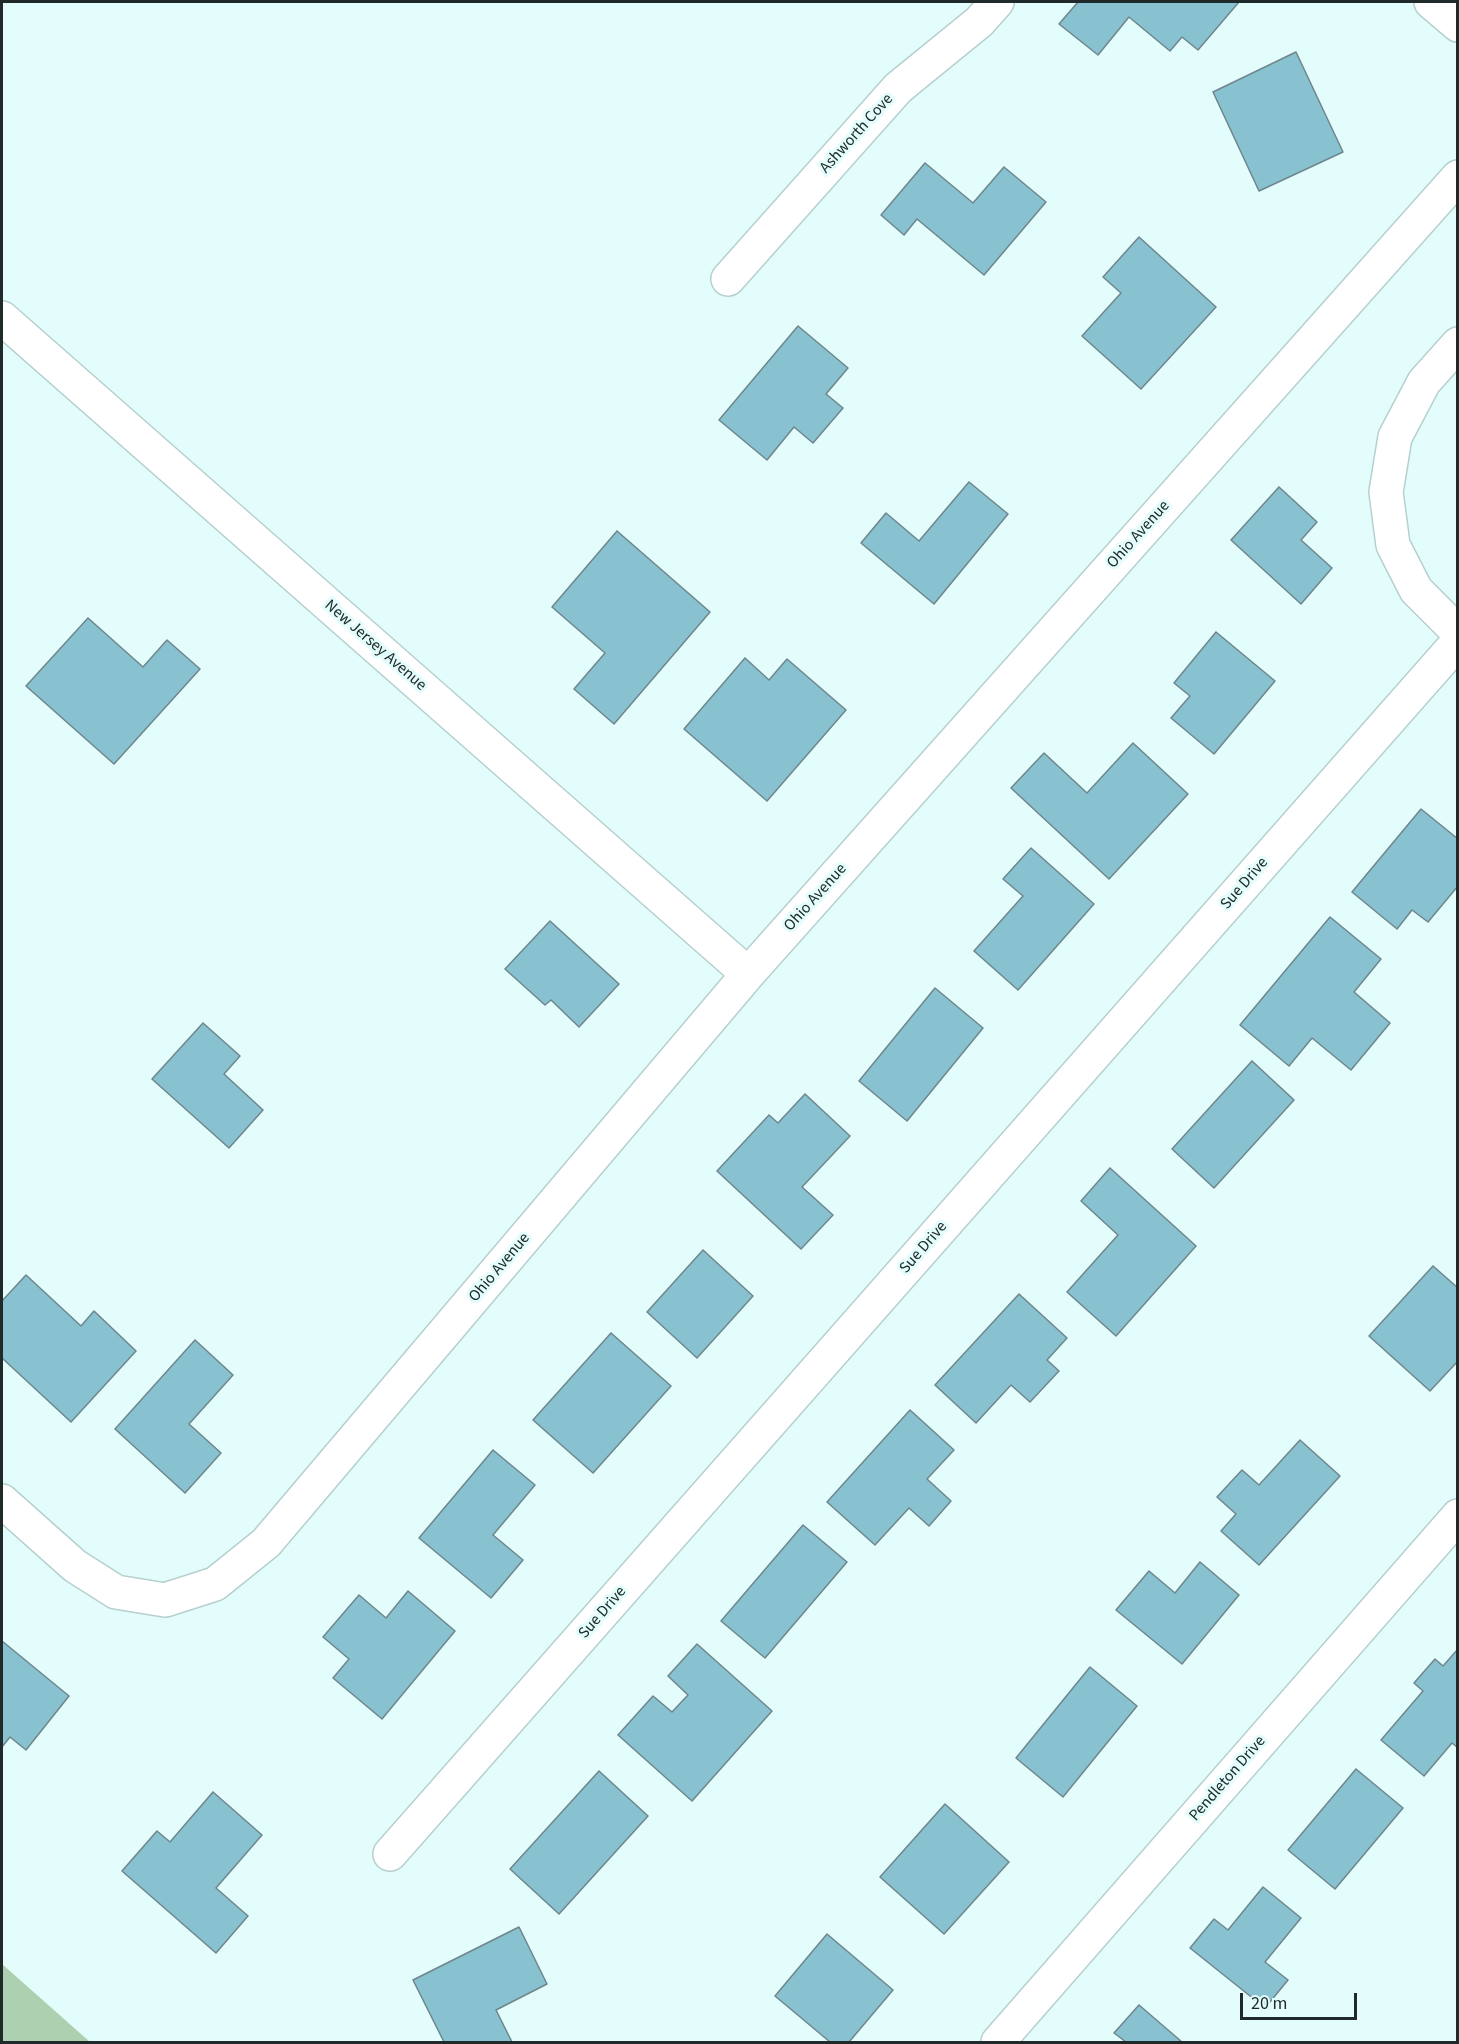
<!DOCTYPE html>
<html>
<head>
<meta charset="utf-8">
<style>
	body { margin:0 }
	#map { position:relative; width:1459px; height:2044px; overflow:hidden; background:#e2fdfb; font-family:"Source Sans 3",sans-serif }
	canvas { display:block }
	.frame { position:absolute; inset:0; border:3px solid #202a2a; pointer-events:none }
	.scale { position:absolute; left:1240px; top:1993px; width:117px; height:27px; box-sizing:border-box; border:3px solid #202a2a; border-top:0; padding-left:8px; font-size:18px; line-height:21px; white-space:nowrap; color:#202a2a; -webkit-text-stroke:4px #e2fdfb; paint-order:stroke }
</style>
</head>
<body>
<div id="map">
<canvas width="1459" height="2044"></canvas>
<div class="frame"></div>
<div class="scale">20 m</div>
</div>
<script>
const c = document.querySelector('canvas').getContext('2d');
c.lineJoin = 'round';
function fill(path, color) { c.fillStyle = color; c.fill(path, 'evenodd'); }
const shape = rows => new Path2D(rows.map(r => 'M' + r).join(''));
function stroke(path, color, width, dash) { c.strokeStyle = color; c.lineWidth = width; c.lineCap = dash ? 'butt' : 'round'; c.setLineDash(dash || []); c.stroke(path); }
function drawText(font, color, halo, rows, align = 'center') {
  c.font = font + ' "Source Sans 3",sans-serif'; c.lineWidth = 6; c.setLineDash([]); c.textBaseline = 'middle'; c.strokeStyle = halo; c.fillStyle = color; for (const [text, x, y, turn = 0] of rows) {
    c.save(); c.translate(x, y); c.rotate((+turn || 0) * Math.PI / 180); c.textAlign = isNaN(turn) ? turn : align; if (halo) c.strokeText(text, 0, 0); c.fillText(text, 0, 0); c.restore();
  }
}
fill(shape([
	[2,1964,90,2042,2,2042]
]), '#add1b0');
const building = shape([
	[1078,2,1239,2,1198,50,1182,37,1170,51,1129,17,1098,55,1059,24,1078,2],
	[1296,52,1343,152,1259,191,1213,92,1296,52],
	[925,163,973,203,1004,167,1046,202,984,275,917,219,904,235,881,215,925,163],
	[1139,237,1216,307,1141,389,1082,336,1121,293,1103,277,1139,237],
	[798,326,848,368,826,394,843,408,813,443,794,427,767,460,719,420,798,326],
	[969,482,1008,514,934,604,861,543,886,513,919,541,969,482],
	[1279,487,1317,522,1301,540,1332,568,1301,604,1231,540,1279,487],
	[617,531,710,612,614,724,574,689,605,653,552,607,617,531],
	[88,618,143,667,167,640,200,669,114,764,26,686,88,618],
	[1216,632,1275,681,1214,754,1171,718,1190,696,1174,683,1216,632],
	[745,658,769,680,787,659,846,710,767,801,684,729,745,658],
	[1133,743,1188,794,1109,879,1011,788,1044,753,1087,793,1133,743],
	[1421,809,1458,839,1458,886,1428,922,1412,910,1397,929,1352,892,1421,809],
	[1031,848,1094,904,1018,990,974,951,1023,896,1003,879,1031,848],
	[1330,917,1381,959,1354,992,1390,1023,1351,1070,1312,1038,1289,1066,1240,1025,1330,917],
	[550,921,619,984,579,1027,551,1000,545,1005,505,969,550,921],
	[935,988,983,1028,907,1121,859,1081,935,988],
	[203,1023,240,1056,224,1074,263,1110,229,1148,152,1079,203,1023],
	[1252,1061,1294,1100,1214,1188,1172,1149,1252,1061],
	[805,1094,850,1136,802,1187,833,1215,801,1249,717,1171,769,1115,778,1123,805,1094],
	[1110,1168,1196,1246,1116,1336,1067,1292,1118,1235,1081,1201,1110,1168],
	[703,1250,753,1296,697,1358,647,1312,703,1250],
	[1433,1266,1458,1288,1458,1361,1430,1391,1369,1336,1433,1266],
	[26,1275,81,1326,94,1311,136,1351,71,1422,2,1358,2,1301,26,1275],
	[1019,1294,1067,1338,1047,1360,1059,1371,1030,1402,1011,1385,976,1423,935,1385,1019,1294],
	[611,1333,671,1386,593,1473,533,1420,611,1333],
	[195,1340,233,1375,189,1424,221,1453,185,1493,115,1429,195,1340],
	[910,1410,954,1450,927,1479,951,1501,929,1526,909,1508,875,1545,827,1502,910,1410],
	[1300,1440,1340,1476,1259,1565,1221,1531,1236,1514,1217,1497,1242,1470,1259,1485,1300,1440],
	[493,1450,535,1485,493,1535,523,1560,491,1598,419,1538,493,1450],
	[803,1525,847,1562,765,1658,721,1621,803,1525],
	[1200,1562,1239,1595,1182,1664,1116,1610,1149,1571,1175,1593,1200,1562],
	[408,1591,455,1631,382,1719,333,1678,349,1659,323,1637,359,1595,386,1618,408,1591],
	[2,1641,69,1696,26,1750,10,1737,2,1747,2,1641],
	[697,1644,772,1711,692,1801,618,1735,653,1696,672,1712,688,1695,668,1676,697,1644],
	[1458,1649,1458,1748,1452,1743,1424,1776,1381,1740,1423,1691,1414,1683,1435,1659,1443,1666,1458,1649],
	[1090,1667,1137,1706,1063,1797,1016,1758,1090,1667],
	[1356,1769,1403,1808,1335,1889,1288,1850,1356,1769],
	[599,1771,648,1816,559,1914,510,1869,599,1771],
	[213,1792,262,1835,216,1888,248,1916,216,1953,122,1871,157,1831,170,1842,213,1792],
	[945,1804,1009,1862,944,1934,880,1877,945,1804],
	[1263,1887,1301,1918,1265,1962,1288,1980,1265,2008,1190,1948,1214,1919,1228,1930,1263,1887],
	[519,1927,547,1984,496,2010,512,2042,444,2042,413,1980,519,1927],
	[827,1934,893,1990,849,2042,830,2042,775,1996,827,1934],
	[1139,2005,1182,2042,1126,2042,1114,2033,1139,2005]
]);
fill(building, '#88c2d0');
stroke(building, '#6f868c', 1.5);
const minor = shape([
	[1431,2,1458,25],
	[728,279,898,88,979,22,997,2],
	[2,318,748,974],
	[1458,344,1424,382,1395,437,1386,492,1393,545,1416,590,1458,632],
	[2,1501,75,1566,116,1592,165,1600,215,1584,266,1543,748,974,1458,177],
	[390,1854,1458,642],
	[998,2042,1458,1516]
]);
stroke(minor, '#b6d0cf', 36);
stroke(minor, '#fff', 33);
drawText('16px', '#202a2a', '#e2fdfb', [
	["Ashworth Cove",857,134,-48],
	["Ohio Avenue",1139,535,-48],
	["New Jersey Avenue",375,646,41],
	["Sue Drive",1245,884,-49],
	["Ohio Avenue",816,898,-48],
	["Sue Drive",924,1248,-49],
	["Ohio Avenue",500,1268,-50],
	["Sue Drive",603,1613,-49],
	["Pendleton Drive",1228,1779,-49]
]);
</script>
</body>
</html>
